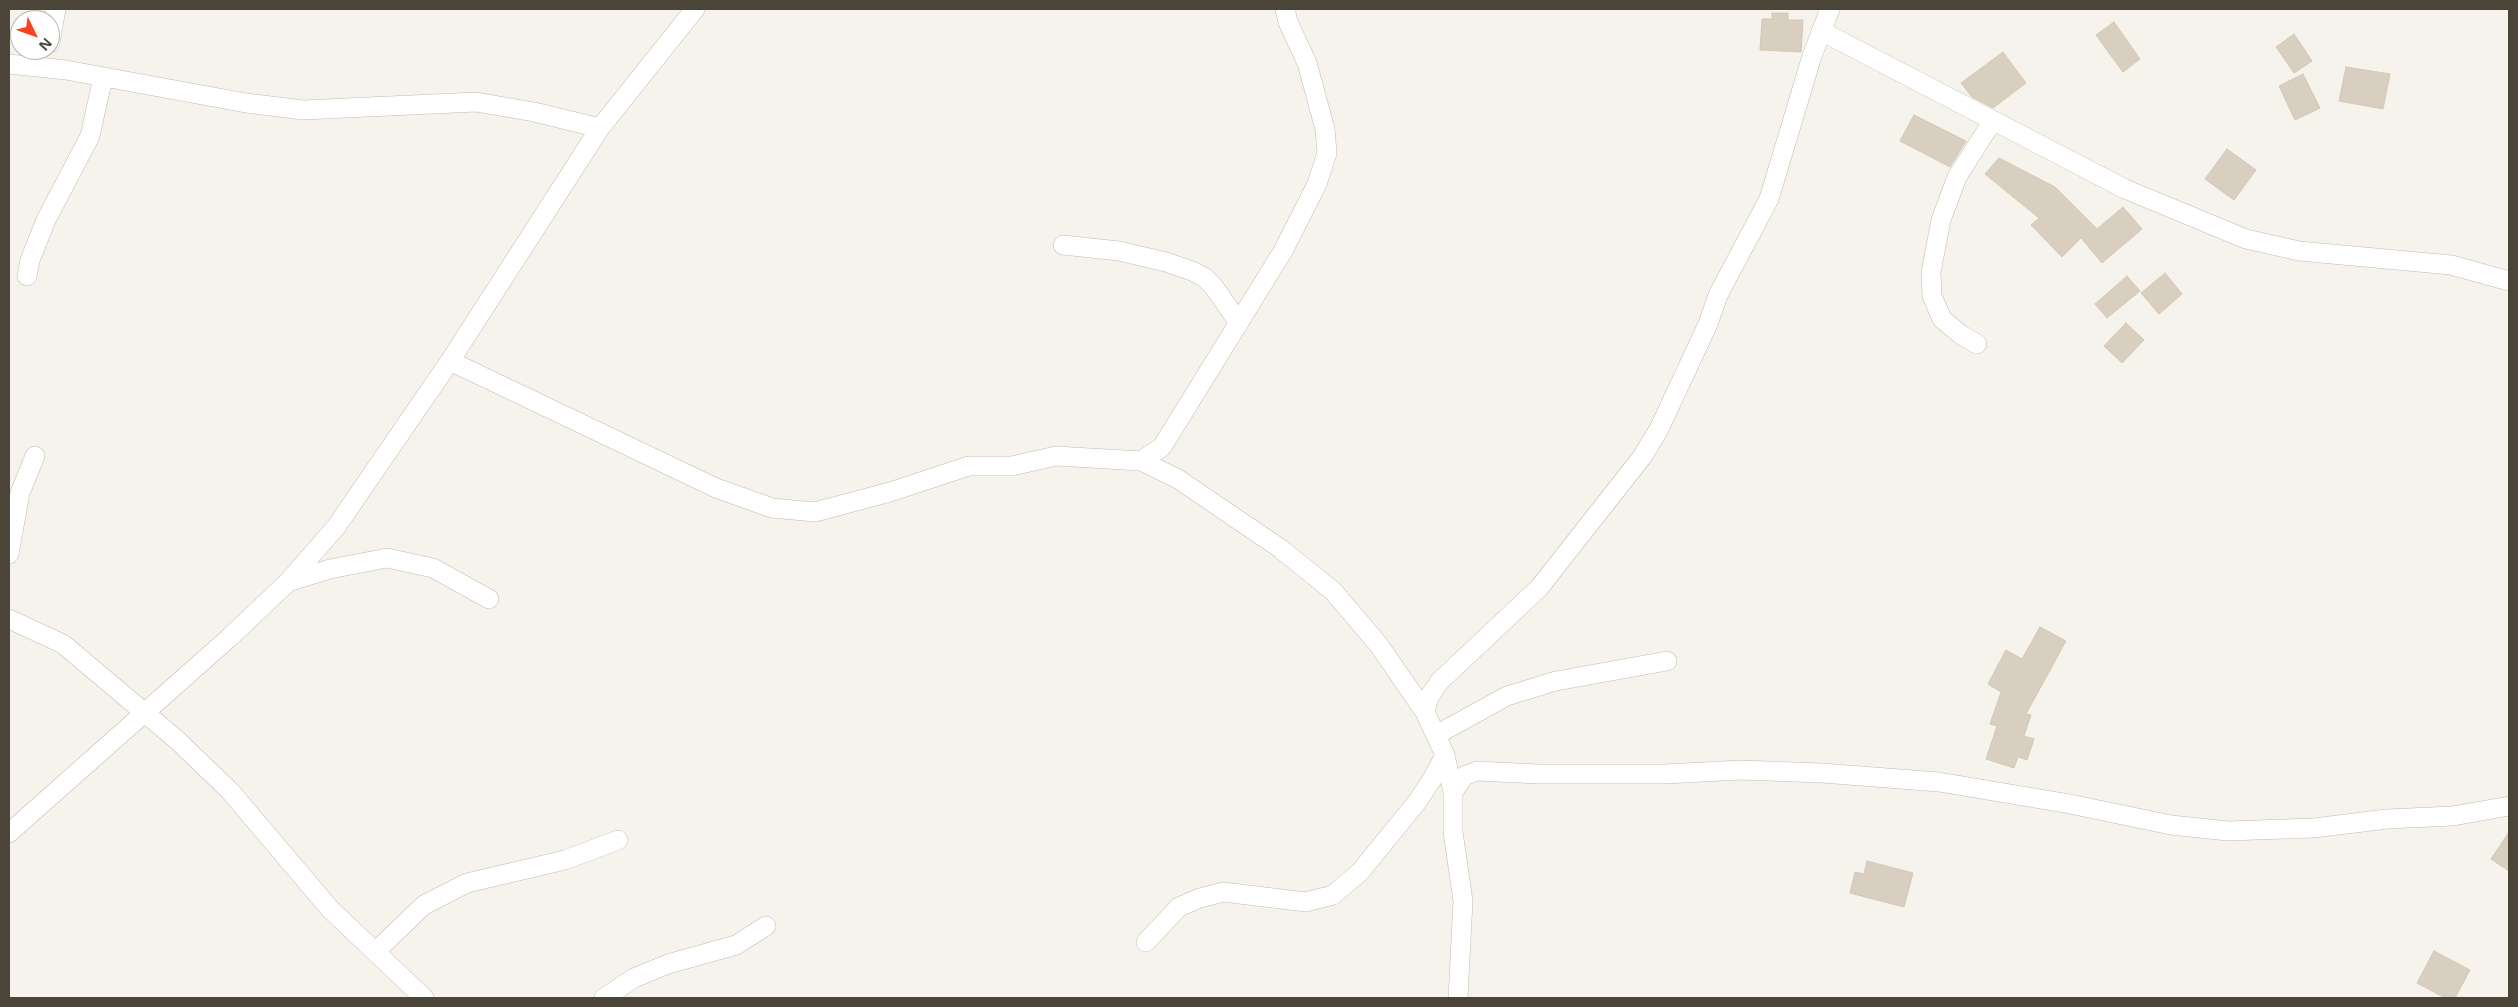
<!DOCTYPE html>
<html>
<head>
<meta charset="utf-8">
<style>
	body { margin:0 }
	#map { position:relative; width:2518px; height:1007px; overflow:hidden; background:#f6f3ec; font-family:"Open Sans",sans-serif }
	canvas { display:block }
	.frame { position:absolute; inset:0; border:10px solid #4b4439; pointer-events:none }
	.north { position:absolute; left:10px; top:10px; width:50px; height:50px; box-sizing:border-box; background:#fff; border:1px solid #b7b4b0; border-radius:50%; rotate:132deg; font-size:14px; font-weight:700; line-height:20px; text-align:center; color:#4b4439 }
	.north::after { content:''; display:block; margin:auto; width:18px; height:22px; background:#fc3f1d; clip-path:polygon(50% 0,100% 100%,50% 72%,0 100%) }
</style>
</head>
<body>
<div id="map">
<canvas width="2518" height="1007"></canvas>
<div class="frame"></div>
<div class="north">N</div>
</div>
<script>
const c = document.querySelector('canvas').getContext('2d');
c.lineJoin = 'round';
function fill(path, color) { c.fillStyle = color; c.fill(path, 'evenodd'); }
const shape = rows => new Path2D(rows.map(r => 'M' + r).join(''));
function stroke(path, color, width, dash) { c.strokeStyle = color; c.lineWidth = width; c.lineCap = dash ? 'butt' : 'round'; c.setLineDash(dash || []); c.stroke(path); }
const building = shape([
	[1772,13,1788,13,1788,20,1803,20,1801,52,1760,50,1762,19,1772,19,1772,13],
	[2114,22,2140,59,2123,72,2096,35,2114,22],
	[2294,34,2312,61,2294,73,2276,47,2294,34],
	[2003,52,2026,83,1993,108,1972,97,1961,83,2003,52],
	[2346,67,2390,74,2383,109,2339,101,2346,67],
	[2303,74,2320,108,2295,120,2279,86,2303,74],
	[1914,115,1966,141,1950,167,1900,141,1914,115],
	[2227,149,2256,170,2234,200,2205,179,2227,149],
	[1999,158,2055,187,2097,229,2123,207,2142,229,2102,263,2081,238,2062,257,2031,225,2039,218,1985,174,1999,158],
	[2165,273,2182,294,2159,314,2141,293,2165,273],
	[2127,276,2140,291,2107,318,2095,304,2127,276],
	[2126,323,2144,340,2122,363,2104,346,2126,323],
	[2040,627,2066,641,2026,714,2031,715,2024,736,2034,739,2027,760,2018,757,2014,768,1986,759,1997,726,1990,724,2001,692,1988,684,2006,650,2022,659,2040,627],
	[2509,832,2509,871,2491,859,2509,832],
	[1867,861,1913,873,1904,907,1850,893,1855,872,1864,874,1867,861],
	[2434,951,2470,970,2455,998,2445,998,2417,983,2434,951]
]);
fill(building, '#d8cfc1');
stroke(building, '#d3c7b4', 1);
const minor = shape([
	[1821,31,2125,189,2246,239,2299,251,2451,265,2509,281],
	[50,43,56,9],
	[9,64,66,70,246,103,303,110,476,102,534,112,600,128],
	[1063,245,1119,251,1166,262,1192,271,1204,277,1214,287,1239,323],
	[27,276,30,260,46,220,90,136,103,77],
	[1977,344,1960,334,1942,319,1932,296,1931,272,1941,220,1957,177,1992,122],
	[450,361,716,488,772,508,815,512,890,492,969,466,1012,466,1056,456,1141,461,1178,479,1281,549,1333,591,1378,644,1425,712,1445,755,1453,792,1453,832,1463,901,1458,998],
	[1141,461,1162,447,1283,251,1317,184,1327,153,1325,129,1307,63,1288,22,1285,9],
	[9,554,20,493,35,456],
	[288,582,330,569,387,558,433,568,489,599],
	[9,619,63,644,177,740,230,791,330,909,424,998],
	[1425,712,1429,697,1440,681,1539,588,1642,457,1659,429,1708,324,1718,295,1769,199,1812,56,1830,9],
	[1436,735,1507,696,1556,681,1667,661],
	[1453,792,1464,776,1477,771,1538,774,1665,774,1741,770,1822,773,1939,782,2070,804,2171,825,2228,831,2314,828,2387,819,2453,816,2509,806],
	[9,833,230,637,288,582,336,527,450,361,600,128,695,9],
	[1146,942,1179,907,1200,898,1223,892,1306,902,1333,895,1360,872,1417,802,1433,778,1445,755],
	[376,951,424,905,467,883,565,860,618,840],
	[604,998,634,978,668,964,736,945,766,926]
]);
stroke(minor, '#c2bbae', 20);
stroke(minor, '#fff', 19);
</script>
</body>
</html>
